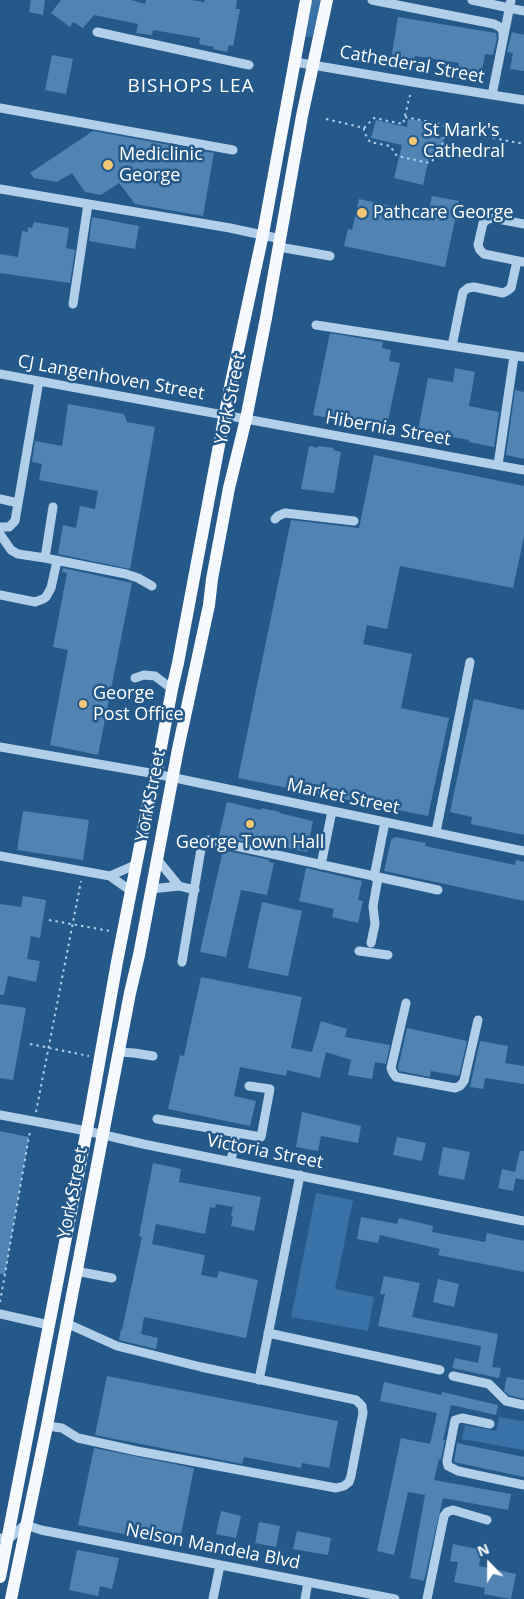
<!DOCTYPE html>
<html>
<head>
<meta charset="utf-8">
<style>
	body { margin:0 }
	#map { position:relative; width:524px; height:1599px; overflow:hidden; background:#25598a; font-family:"Open Sans",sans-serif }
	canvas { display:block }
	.north { position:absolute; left:464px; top:1539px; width:50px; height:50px; -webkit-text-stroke:4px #25598a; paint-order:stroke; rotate:338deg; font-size:14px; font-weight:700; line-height:20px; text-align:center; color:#fff }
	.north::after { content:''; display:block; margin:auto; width:18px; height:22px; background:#fff; clip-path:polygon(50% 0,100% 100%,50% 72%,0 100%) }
</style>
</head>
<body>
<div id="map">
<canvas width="524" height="1599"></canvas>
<div class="north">N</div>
</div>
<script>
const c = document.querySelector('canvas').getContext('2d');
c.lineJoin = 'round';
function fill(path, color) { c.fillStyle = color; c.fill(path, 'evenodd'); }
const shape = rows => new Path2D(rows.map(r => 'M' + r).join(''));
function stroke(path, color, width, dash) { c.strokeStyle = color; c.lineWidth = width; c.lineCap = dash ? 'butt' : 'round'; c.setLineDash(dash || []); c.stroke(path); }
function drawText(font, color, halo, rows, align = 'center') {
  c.font = font + ' "Open Sans",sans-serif'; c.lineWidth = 5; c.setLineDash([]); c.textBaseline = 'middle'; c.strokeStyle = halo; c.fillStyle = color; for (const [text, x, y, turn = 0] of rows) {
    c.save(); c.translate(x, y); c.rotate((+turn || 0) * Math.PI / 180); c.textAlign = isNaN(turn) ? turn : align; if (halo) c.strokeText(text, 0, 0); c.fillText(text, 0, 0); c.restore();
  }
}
fill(shape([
	[306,0,327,0,319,39,299,35],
	[316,1193,353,1200,335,1289,374,1297,368,1331,291,1317],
	[499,1417,524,1421,524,1450,462,1439,465,1425,496,1431]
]), '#3972a6');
fill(shape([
	[31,0,45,0,43,15,29,12],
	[61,0,131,0,145,4,146,0,191,0,204,2,205,0,237,0,236,9,240,9,233,46,229,45,227,52,213,49,214,47,199,44,200,38,153,30,152,35,136,33,138,24,94,15,83,28,73,22,70,27,51,13],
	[398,17,496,33,497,38,493,55,485,54,480,82,456,78,459,63,415,56,413,70,390,66],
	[512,32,524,35,524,71,510,69,513,53,507,52],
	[52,55,73,59,66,94,45,90],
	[408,119,439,124,438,133,442,137,444,143,440,148,434,150,432,158,429,158,423,185,394,178,402,145,371,138,376,120,407,127],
	[93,131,214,153,203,216,135,204,119,183,101,195,85,192,72,173,57,182,34,178,30,173],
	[432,196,459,201,445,267,344,246,348,229,352,230,359,199,428,214],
	[92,217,139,226,135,249,89,241],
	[34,222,69,228,66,248,75,250,70,283,0,273,0,254,18,257,22,231,28,232,28,227,32,228],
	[330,333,383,342,382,348,391,350,389,361,400,363,386,430,313,415],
	[455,368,475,372,469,406,499,412,494,447,469,442,469,440,418,431,428,378,453,382],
	[515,390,524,392,524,459,506,455],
	[68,404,124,414,127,422,155,427,130,569,58,554,63,525,76,528,80,506,95,509,98,491,39,480,42,464,32,462,35,441,62,446],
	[309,446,318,448,318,446,334,448,333,450,341,452,334,493,301,489],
	[374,455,524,486,524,537,513,588,400,566,387,629,367,625,363,644,412,654,401,708,449,718,428,816,238,778,291,520,359,528],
	[63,568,132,583,98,755,50,745,68,650,53,647,67,573,62,572],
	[474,699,524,710,524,835,471,824,472,817,450,812],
	[227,802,261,810,261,808,280,812,279,813,313,821,307,852,273,845,272,848,219,836],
	[23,811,89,820,83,860,17,850],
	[395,837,426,843,425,846,515,865,516,860,524,862,524,901,384,871,391,840],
	[223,850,270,860,269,862,274,863,267,895,241,890,226,957,200,952],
	[306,868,362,881,358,900,363,901,358,923,332,917,334,909,299,901],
	[23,896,46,900,40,938,31,936,27,959,40,961,36,982,8,976,4,995,0,995,0,904,21,907],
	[262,902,302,911,288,976,248,968],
	[201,977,302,997,291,1048,312,1052,321,1021,347,1029,345,1037,390,1045,386,1064,375,1062,372,1079,348,1075,351,1060,326,1052,320,1078,287,1070,286,1076,240,1067,234,1096,256,1101,250,1126,168,1109,180,1055,184,1056],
	[0,1004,26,1008,13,1080,0,1078],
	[407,1028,467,1041,459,1076,431,1071,430,1077,399,1071,398,1068],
	[480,1041,508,1046,505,1063,524,1066,524,1084,485,1078,483,1089,470,1087],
	[302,1112,361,1126,358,1143,321,1136,318,1151,296,1147],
	[0,1131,29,1137,5,1274,0,1274],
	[397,1137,426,1143,422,1161,393,1155],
	[443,1147,470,1152,464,1180,438,1175],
	[520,1151,524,1151,524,1180,516,1178,513,1191,498,1188,502,1169,515,1172],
	[153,1163,181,1169,179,1182,261,1197,254,1231,231,1226,233,1217,231,1216,233,1207,216,1204,215,1208,210,1207,205,1234,156,1224,152,1244,205,1255,201,1275,217,1278,219,1271,258,1280,246,1338,144,1317,141,1334,158,1338,156,1349,119,1340,121,1330,122,1330,142,1237,139,1236],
	[361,1217,397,1224,399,1218,433,1226,432,1232,485,1242,487,1233,524,1241,524,1272,438,1255,440,1249,380,1235,378,1243,357,1239],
	[384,1276,420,1283,412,1317,498,1334,492,1367,501,1368,499,1378,452,1368,455,1358,478,1363,481,1346,378,1326,385,1294,380,1294],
	[438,1279,459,1284,454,1307,433,1302],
	[107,1376,338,1421,329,1468,302,1463,301,1468,244,1457,242,1464,95,1435],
	[507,1377,524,1380,524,1399,509,1395,504,1391],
	[384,1382,441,1395,442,1392,498,1405,496,1415,451,1405,443,1440,445,1440,441,1459,439,1459,434,1480,511,1494,508,1510,443,1498,424,1581,410,1578,425,1495,408,1492,394,1555,377,1551,401,1438,430,1444,437,1413,380,1401],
	[457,1443,524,1457,524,1477,454,1462],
	[94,1448,194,1468,179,1545,78,1525],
	[221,1511,241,1516,236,1538,216,1534],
	[259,1522,280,1526,276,1547,255,1543],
	[297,1531,331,1538,328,1555,293,1549],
	[453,1544,482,1550,479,1566,516,1574,511,1599,484,1594,485,1588,454,1582,458,1562,450,1561],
	[77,1550,119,1558,112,1589,100,1586,98,1596,69,1590]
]), '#5184b2');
stroke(shape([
	[405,117,441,124,450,130,519,143,524,142],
	[326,119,364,128],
	[364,128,364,132,370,142,390,146,397,156,429,163,437,157,441,150,446,128],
	[364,128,374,118,403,124,410,95],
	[49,920,110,931],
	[30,1044,89,1056],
	[36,1112,81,881],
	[0,1302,30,1131]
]), '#b2cfea', 2, [2.5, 4]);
stroke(shape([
	[372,0,494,24,500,27,503,31,503,37],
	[472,0,524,11],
	[97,32,249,65],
	[295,62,412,82,524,100],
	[492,95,511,0],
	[0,108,233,150],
	[0,189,230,228,281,239],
	[524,224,493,218,488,219,483,223,478,245,480,250,484,254,524,262],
	[279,247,330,256],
	[73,304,88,204],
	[316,325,524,357],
	[452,346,463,292,468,288,474,287,503,293,507,291,511,288,517,261],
	[0,374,524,470],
	[498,465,514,356],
	[0,499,18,503],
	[53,507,45,558,126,574,138,578,152,586],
	[275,519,278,516,285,513,354,521],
	[0,527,9,527,15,521,39,381],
	[0,534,11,550,18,554,45,558],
	[0,595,35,602,43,599,46,597,51,588,57,561],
	[135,678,144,675,155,676,172,689],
	[0,747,156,774,524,851],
	[436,832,470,662],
	[0,856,110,876,131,891],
	[157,859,179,886],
	[321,865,332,811],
	[110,876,137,864],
	[374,877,385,822],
	[151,889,179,886,195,890],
	[371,943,375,924,373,906,378,878],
	[359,951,388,955],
	[182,962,201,849,202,844,208,840,438,890],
	[406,1003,391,1068,393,1073,396,1077,455,1088,460,1086,464,1081,478,1020],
	[118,1052,134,1053,153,1056],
	[0,1115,87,1131,143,1144,524,1221],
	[157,1119,261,1137,270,1089,249,1086],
	[231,1161,236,1133],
	[76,1271,112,1278],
	[0,1314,49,1325],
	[268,1333,440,1370],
	[453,1376,489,1384,506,1401,524,1405],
	[259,1380,300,1175],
	[490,1424,462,1418,455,1420,447,1461,448,1466,458,1471,524,1485],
	[47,1426,62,1428,78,1438,137,1451,336,1488,344,1486,349,1482,351,1476,363,1413,362,1406,356,1400,201,1367,117,1346,66,1323],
	[0,1538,9,1539,22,1527,26,1525,41,1530,395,1599],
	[213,1599,220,1565],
	[305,1599,308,1582],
	[427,1599,444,1516,447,1512,453,1510,487,1520]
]), '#b2cfea', 9);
stroke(shape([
	[0,1577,90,1114,117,962,149,800,156,774,172,689,178,663,230,387,263,234,306,0],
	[11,1599,47,1426,130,993,139,955,178,749,209,605,212,579,229,488,246,419,266,318,302,116,327,0]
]), '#f6fafe', 12);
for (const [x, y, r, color] of [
	[413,141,5,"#f3c676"],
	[108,165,6,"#f3c676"],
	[362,213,6,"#f3c676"],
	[83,704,5,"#f3c676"],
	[250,824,5,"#f3c676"]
]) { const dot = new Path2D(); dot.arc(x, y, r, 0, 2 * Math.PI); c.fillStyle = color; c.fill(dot); stroke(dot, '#25598a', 2); }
drawText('18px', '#fff', '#25598a', [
	["Cathederal Street",412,65,10],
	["CJ Langenhoven Street",111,378,10],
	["York Street",231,399,-78],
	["Hibernia Street",388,429,10],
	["York Street",151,796,-79],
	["Market Street",343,797,12],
	["Victoria Street",265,1152,11],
	["York Street",73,1193,-79],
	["Nelson Mandela Blvd",213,1547,11]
]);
drawText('18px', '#fff', '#25598a', [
	["St Mark's",423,131],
	["Cathedral",423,152],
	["Mediclinic",119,155],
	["George",119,176],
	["Pathcare George",373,213],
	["George",93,694],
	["Post Office",93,715],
	["George Town Hall",250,843,"center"]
], 'left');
c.letterSpacing = '1px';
drawText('19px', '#fff', '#25598a', [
	["BISHOPS LEA",191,87]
]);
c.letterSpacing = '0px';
</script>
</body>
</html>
